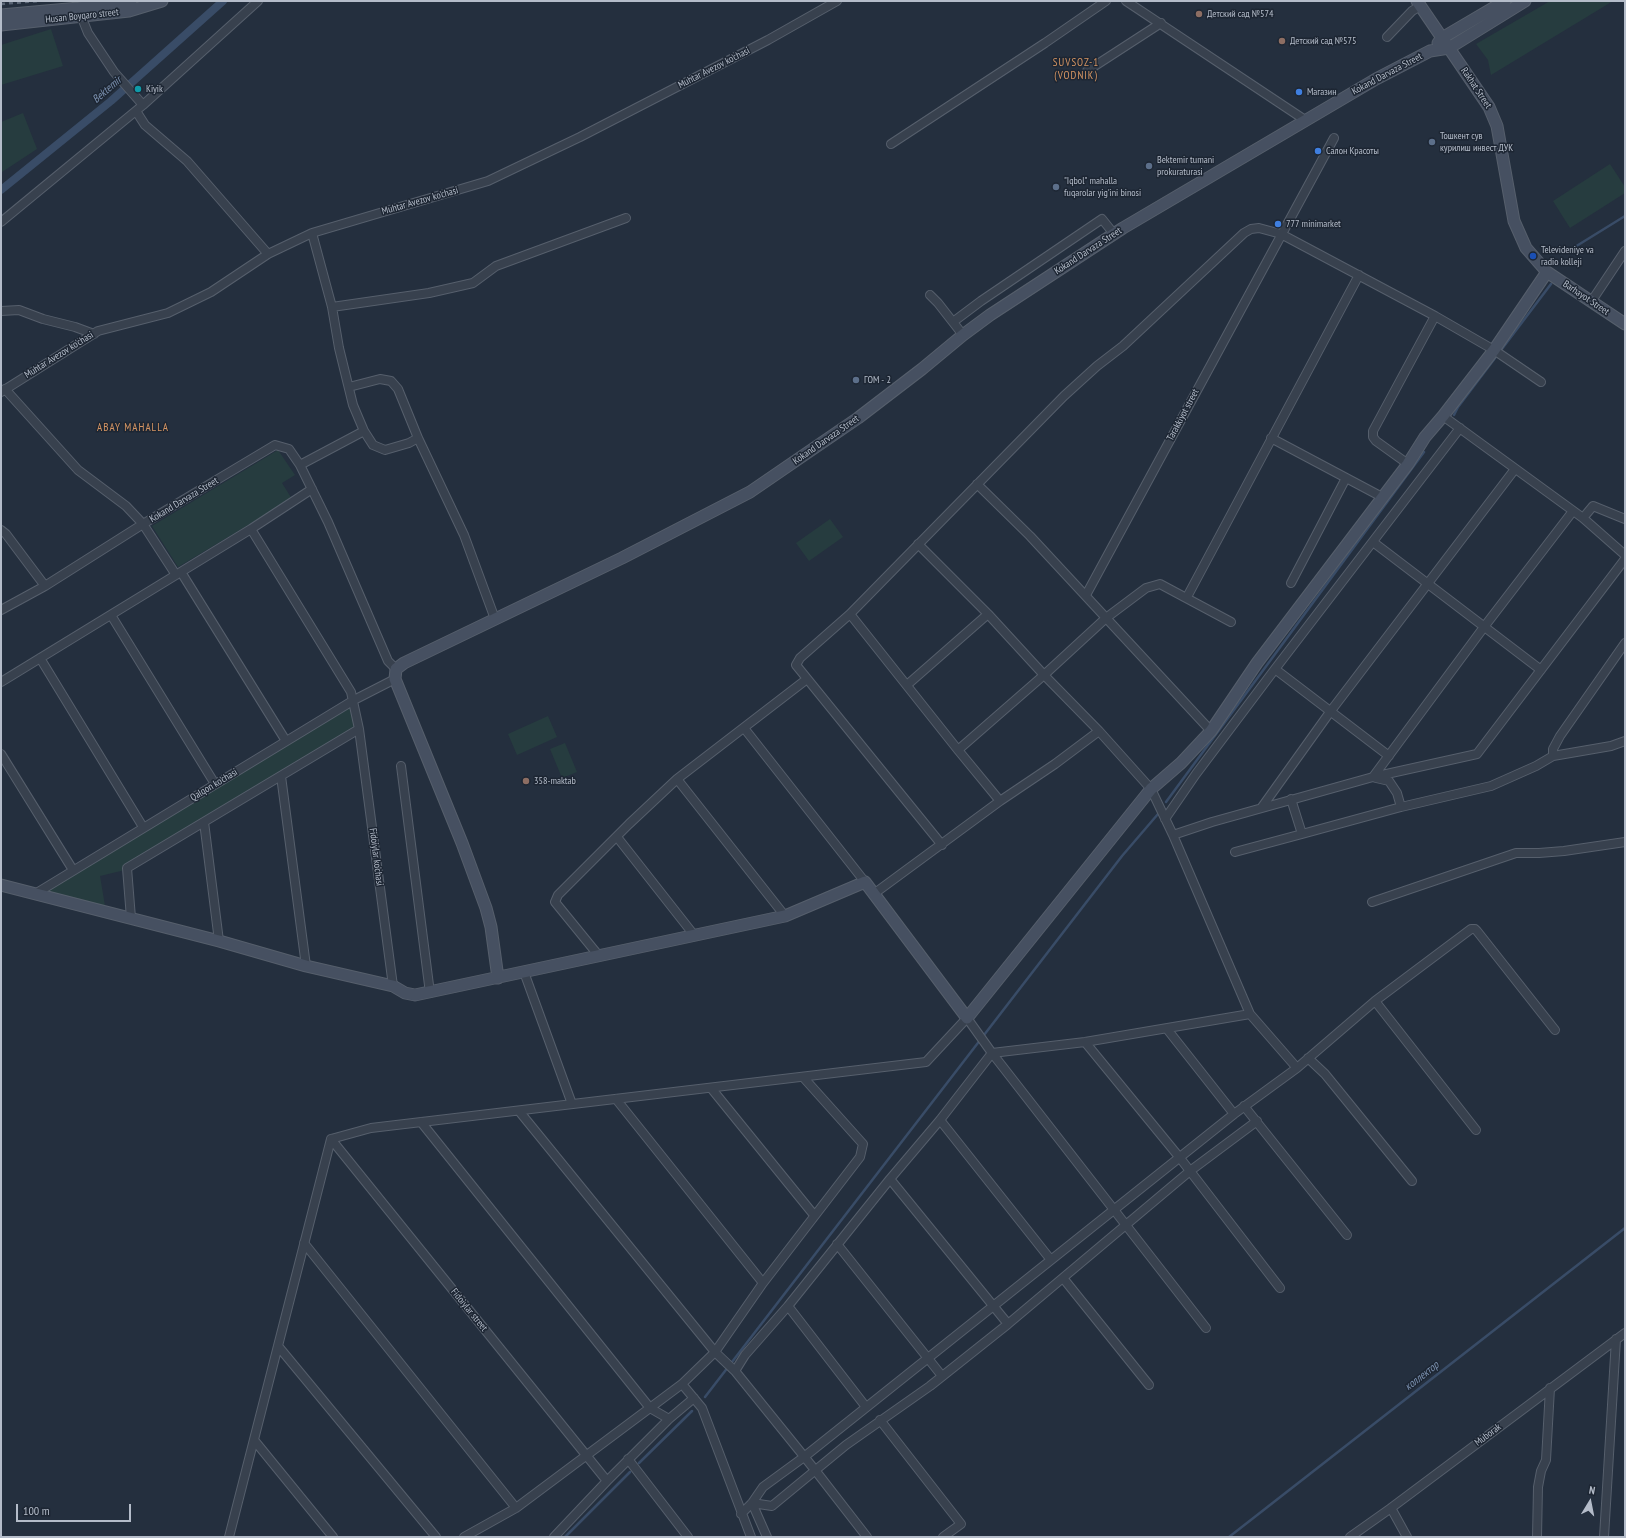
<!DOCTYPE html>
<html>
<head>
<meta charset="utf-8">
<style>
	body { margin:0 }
	#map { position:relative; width:1626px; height:1538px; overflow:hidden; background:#242f3e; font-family:"PT Sans Narrow",sans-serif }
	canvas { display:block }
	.frame { position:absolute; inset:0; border:2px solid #b4bcc9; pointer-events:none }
	.north { position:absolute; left:1570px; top:1482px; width:40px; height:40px; -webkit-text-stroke:3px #1d2633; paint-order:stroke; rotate:10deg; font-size:11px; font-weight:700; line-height:16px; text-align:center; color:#b4bcc9 }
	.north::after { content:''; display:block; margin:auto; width:14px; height:18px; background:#b4bcc9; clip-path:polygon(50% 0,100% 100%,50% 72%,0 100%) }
	.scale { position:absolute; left:16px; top:1504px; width:115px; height:18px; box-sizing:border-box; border:2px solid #b4bcc9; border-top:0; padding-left:5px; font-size:12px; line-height:14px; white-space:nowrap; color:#b4bcc9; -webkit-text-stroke:3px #1d2633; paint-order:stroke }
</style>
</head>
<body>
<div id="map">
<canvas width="1626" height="1538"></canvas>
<div class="frame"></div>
<div class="north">N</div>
<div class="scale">100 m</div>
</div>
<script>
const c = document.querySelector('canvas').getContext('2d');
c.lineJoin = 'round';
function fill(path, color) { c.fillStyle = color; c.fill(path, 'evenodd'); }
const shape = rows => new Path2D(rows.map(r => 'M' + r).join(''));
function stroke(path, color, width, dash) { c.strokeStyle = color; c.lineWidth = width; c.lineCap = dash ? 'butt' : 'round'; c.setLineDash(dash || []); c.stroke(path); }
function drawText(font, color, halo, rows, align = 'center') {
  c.font = font + ' "PT Sans Narrow",sans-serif'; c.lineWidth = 3; c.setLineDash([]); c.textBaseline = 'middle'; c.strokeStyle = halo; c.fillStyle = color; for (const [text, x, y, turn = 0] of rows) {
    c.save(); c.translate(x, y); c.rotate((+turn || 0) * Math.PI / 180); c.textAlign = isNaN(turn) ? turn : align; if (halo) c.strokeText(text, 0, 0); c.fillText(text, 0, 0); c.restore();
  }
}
fill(shape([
	[1550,1,1613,1,1491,75,1488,60,1476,44],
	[51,29,63,66,1,85,1,45],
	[23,113,37,149,2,172,1,122],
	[1610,164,1625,187,1625,193,1570,228,1553,201],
	[278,450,295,475,282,483,292,499,178,567,152,526],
	[830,519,843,537,809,561,796,543],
	[344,709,351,709,355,727,125,870,100,876,105,906,47,892],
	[548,716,557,737,517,755,508,734],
	[565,743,577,772,562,778,550,749]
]), '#263c3f');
stroke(shape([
	[1570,250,1625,216],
	[1454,415,1458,407,1551,284],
	[1166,802,1424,452],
	[705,1397,1122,856,1158,814],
	[639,1463,692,1411],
	[565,1537,630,1472],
	[1229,1537,1625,1228]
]), '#394c67', 2.5);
stroke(shape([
	[1,190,111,101,223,1]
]), '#394c67', 8);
const street = shape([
	[1126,1,1305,120],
	[80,13,88,33,114,72,143,105],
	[1387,37,1412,11,1420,6],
	[1087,71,1161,23],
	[136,111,145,125,187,161,268,254],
	[891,144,1045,43,1106,1],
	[1,222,143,105,258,1],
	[312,233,332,307,339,348,353,405,364,431,373,445,385,450,409,443,418,438],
	[930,295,938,303,963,335],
	[1591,302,1625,251],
	[332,307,429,293,473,283,496,266,626,218],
	[1,311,19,310,43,319,75,327,94,334],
	[953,322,981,301,1102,219,1114,234],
	[349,387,380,379,391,381,398,389,418,438,464,535,495,619],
	[5,389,78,470,126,506,143,524,176,575],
	[1,392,98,331,168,313,211,292,268,254,312,233,488,181,580,137,768,40,837,1],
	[1443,416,1583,518,1593,506,1625,519],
	[1271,438,1382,497],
	[1408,464,1376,441,1373,437,1373,431,1435,316],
	[300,465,328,522,388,661,396,669],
	[977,484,1030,536,1211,731],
	[1583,518,1625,555],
	[251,529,351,692,359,729,393,986],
	[1,530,6,534,45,586],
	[1373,542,1541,670],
	[918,544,988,614,1044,675,1099,731,1151,789,1173,835,1250,1014,1297,1068],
	[181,572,286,741],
	[1291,583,1346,478],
	[1086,595,1334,138],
	[1187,597,1359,275],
	[1,610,45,586,143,524,275,445,289,449,300,465,364,431],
	[850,614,958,750,1000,801],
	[111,615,215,784],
	[40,658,143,827],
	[1275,669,1389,756],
	[1,682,251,529,312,489],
	[907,685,988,614],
	[744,728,865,882],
	[958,750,1044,675,1106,618,1146,588,1160,584,1231,622],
	[1,754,73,870],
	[1553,756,1553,749,1560,736,1625,643],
	[401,766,430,993],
	[281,776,306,966],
	[1373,777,1484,627,1573,511],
	[1376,778,1389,781,1397,793,1401,807],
	[677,779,785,916],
	[1291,799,1302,834,1401,807,1491,786,1536,766,1553,756,1611,746,1625,741],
	[1262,807,1330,712,1515,469],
	[1165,819,1196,774,1275,669,1460,428],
	[204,822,219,941],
	[1173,835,1212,822,1373,777,1477,754,1625,559],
	[617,837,694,935],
	[942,845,796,665,800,658,850,614,1064,396,1097,366,1123,346,1244,233,1251,229,1259,228,1281,234,1435,316,1494,350,1541,382],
	[1235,852,1302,834],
	[875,893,1000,801,1055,764,1099,731],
	[35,894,354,700,395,679],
	[1372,902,1516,853,1539,853,1564,851,1625,842],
	[131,918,127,868,359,729],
	[599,956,555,902,558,895,629,824,677,779,807,679],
	[524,972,572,1104],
	[1375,1001,1476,1130],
	[1167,1029,1234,1114],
	[1085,1042,1180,1158,1280,1288],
	[1308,1058,1325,1074,1412,1181],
	[711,1088,814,1215],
	[616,1099,763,1283],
	[1244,1106,1347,1235],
	[519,1111,715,1352,735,1371,815,1470,867,1537],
	[940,1120,1051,1260],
	[421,1122,650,1408,669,1419],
	[331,1139,371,1128,926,1062,967,1018,992,1053,1206,1328],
	[331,1139,607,1481],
	[890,1179,1008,1324],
	[304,1243,516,1508],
	[837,1244,942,1376],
	[1063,1278,1149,1385],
	[788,1306,866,1407],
	[278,1346,436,1537],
	[735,1371,745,1355,788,1306,890,1179,940,1120,992,1053,1085,1042,1250,1014],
	[682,1384,702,1408,751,1537],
	[880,1420,961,1524,943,1537],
	[254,1440,333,1537],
	[628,1459,688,1537],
	[752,1503,772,1506,846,1445,930,1386,1008,1324,1190,1171,1257,1121],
	[752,1503,767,1537],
	[1391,1508,1407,1537],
	[741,1514,752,1503,763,1487,804,1457,1234,1114,1297,1068,1375,1001,1471,929,1475,929,1477,931,1555,1030],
	[229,1537,331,1139],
	[464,1537,516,1508,682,1384,715,1352,763,1283,860,1157,863,1144,803,1077],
	[554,1537,607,1481,669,1419,694,1398],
	[1350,1537,1391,1508,1625,1333],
	[1537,1537,1538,1487,1541,1471,1546,1460,1550,1388],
	[1604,1537,1616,1339]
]);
const secondary = shape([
	[1417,1,1489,107,1497,126,1514,221,1526,248,1547,272,1625,324],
	[1,15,79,8,131,1],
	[1,25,129,11,162,1],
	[1438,43,1442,38,1505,1],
	[1,885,219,941,306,966,393,986,405,993,415,995,785,916,865,882,967,1018,1151,789,1181,763,1211,731,1257,663,1408,464,1425,437,1443,416,1494,350,1547,272],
	[498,978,491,927,486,908,462,843,395,679,396,669,404,663,622,558,750,492,858,418,922,369,963,335,990,315,1123,228,1376,79,1430,51,1449,48,1525,1]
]);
stroke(street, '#565f6c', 10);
stroke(secondary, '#565f6c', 13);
stroke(street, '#38414e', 8);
stroke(secondary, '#465061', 11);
stroke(shape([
	[1,4,39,1]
]), '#5a6575', 2.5, [4, 4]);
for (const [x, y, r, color] of [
	[1199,14,4,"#8d6e63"],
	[1282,41,4,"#8d6e63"],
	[138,89,4,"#0f9aa8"],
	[1299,92,4,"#3f7fe0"],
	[1432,142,4,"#5c6f8a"],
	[1318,151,4,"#3f7fe0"],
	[1149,166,4,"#5c6f8a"],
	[1056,187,4,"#5c6f8a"],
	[1278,224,4,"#3f7fe0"],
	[1533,256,4,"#1a4fb4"],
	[856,380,4,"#5c6f8a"],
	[526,781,4,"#8d6e63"]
]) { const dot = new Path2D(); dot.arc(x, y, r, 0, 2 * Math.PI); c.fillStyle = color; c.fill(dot); stroke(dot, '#1d2633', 1.5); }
drawText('10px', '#b4bcc9', '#1d2633', [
	["Детский сад №574",1207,14],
	["Детский сад №575",1290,41],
	["Kiyik",146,89],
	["Магазин",1307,92],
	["Тошкент сув",1440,136],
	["курилиш инвест ДУК",1440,148],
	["Салон Красоты",1326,151],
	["Bektemir tumani",1157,160],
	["prokuraturasi",1157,172],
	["\"Iqbol\" mahalla",1064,181],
	["fuqarolar yig'ini binosi",1064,193],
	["777 minimarket",1286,224],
	["Televideniye va",1541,250],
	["radio kolleji",1541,262],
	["ГОМ - 2",864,380],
	["358-maktab",534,781]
], 'left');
drawText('10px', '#b4bcc9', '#1d2633', [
	["Husan Boyqaro street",82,16,-6],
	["Muhtar Avezov ko'chasi",714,68,-27],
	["Kokand Darvaza Street",1387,74,-28],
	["Rakhat Street",1476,88,56],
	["Muhtar Avezov ko'chasi",420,201,-16],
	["Kokand Darvaza Street",1088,251,-33],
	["Barhayot Street",1586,298,34],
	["Muhtar Avezov ko'chasi",59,355,-32],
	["Tarakkiyot street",1183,415,-62],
	["Kokand Darvaza Street",826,440,-35],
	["Kokand Darvaza Street",184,500,-31],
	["Qalqon ko'chasi",214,785,-31],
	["Fidoiylar ko'chasi",376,857,83],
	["Fidoiylar street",469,1310,51],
	["Muborak",1488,1435,-37]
]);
c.letterSpacing = '1px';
drawText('11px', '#d59563', '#1d2633', [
	["SUVSOZ-1",1076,63],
	["(VODNIK)",1076,76],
	["ABAY MAHALLA",133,428]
]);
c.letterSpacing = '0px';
drawText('italic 11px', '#7c92b1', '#1d2633', [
	["Bektemir",107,90,-41],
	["коллектор",1422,1376,-38]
]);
</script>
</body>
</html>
